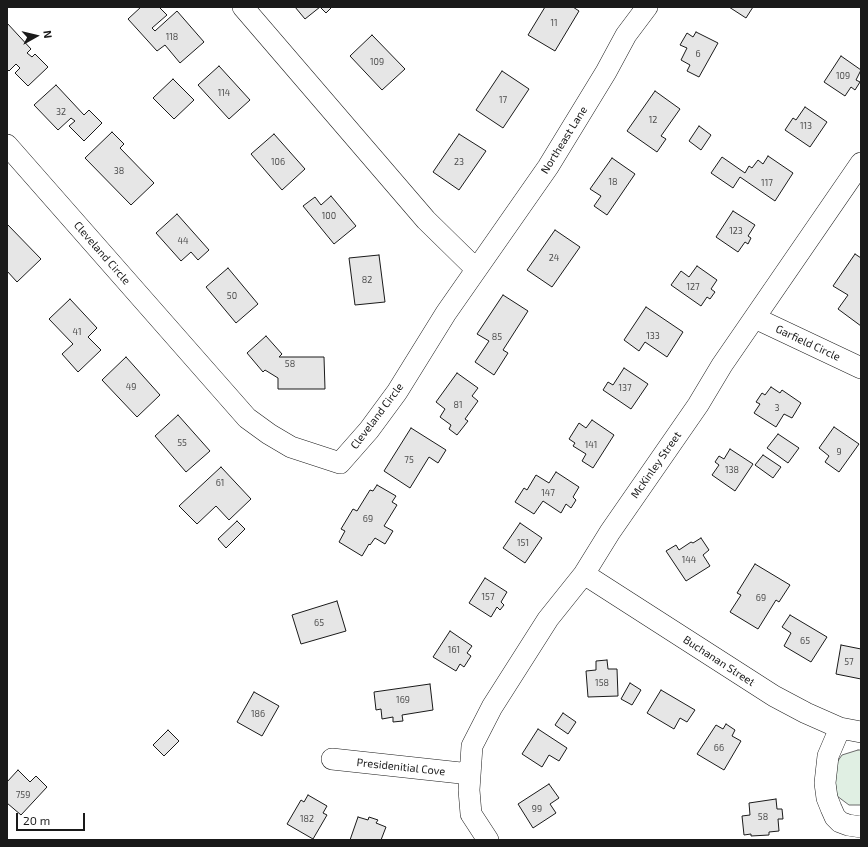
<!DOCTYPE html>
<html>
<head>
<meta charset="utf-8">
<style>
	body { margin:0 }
	#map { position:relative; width:868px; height:847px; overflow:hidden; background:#fff; font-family:"Exo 2",sans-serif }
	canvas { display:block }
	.frame { position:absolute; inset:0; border:8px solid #1a1a1a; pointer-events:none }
	.north { position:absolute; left:16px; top:16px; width:40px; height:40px; -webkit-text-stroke:3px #fff; paint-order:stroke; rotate:82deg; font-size:11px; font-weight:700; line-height:16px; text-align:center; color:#1a1a1a }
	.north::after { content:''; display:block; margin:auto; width:14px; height:18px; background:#1a1a1a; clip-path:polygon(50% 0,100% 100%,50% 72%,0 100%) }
	.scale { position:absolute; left:16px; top:813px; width:69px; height:18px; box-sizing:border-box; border:2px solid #1a1a1a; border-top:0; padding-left:5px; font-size:12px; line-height:14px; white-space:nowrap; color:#1a1a1a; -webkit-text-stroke:3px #fff; paint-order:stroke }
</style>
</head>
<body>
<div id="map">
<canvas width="868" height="847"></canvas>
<div class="frame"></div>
<div class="north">N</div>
<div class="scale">20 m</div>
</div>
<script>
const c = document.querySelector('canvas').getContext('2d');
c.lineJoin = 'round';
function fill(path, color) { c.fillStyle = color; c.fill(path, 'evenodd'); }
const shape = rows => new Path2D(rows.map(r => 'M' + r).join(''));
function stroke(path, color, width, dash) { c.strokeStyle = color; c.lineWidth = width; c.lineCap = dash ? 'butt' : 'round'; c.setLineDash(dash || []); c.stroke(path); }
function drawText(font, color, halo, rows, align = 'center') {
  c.font = font + ' "Exo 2",sans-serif'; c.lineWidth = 3; c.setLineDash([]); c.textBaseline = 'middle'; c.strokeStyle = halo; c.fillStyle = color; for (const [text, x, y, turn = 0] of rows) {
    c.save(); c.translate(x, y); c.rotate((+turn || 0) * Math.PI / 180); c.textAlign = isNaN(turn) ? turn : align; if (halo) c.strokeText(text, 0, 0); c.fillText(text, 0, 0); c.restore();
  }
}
const green = shape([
	[858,750,861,750,861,805,849,805,837,796,833,768,842,755,858,750]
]);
fill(green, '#e0efe3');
stroke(green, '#6a6a6a', 1);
const building = shape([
	[141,7,159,7,167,15,152,28,155,31,177,11,204,42,180,63,165,45,157,51,128,19,141,7],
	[295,7,320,7,305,19,295,7],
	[320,7,330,7,331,8,326,13,320,7],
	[545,7,573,7,579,11,555,51,528,35,545,7],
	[729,7,753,7,746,18,729,7],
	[7,23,31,49,27,53,32,57,35,54,48,67,28,86,15,73,20,68,16,64,9,71,7,69,7,23],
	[696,32,718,43,699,77,687,71,690,65,681,60,687,48,680,45,687,33,693,37,696,32],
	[372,35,405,69,382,90,350,56,372,35],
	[841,56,861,70,856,80,860,82,855,90,851,87,845,96,824,82,841,56],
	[219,66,250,100,229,119,198,85,219,66],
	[502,71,529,89,503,128,476,110,502,71],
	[173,79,194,100,174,119,153,98,173,79],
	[56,85,84,115,89,110,102,123,84,141,69,126,75,121,71,118,58,130,34,105,56,85],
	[655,91,680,109,661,136,666,139,657,152,627,131,655,91],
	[805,107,827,122,810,147,785,130,793,118,796,120,805,107],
	[699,126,711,135,701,150,689,141,699,126],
	[112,132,124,144,120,148,154,183,131,205,85,158,112,132],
	[274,134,305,169,282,190,251,154,274,134],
	[459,134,486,151,459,190,433,172,459,134],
	[768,156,793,173,775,201,740,177,733,188,711,173,722,157,745,173,749,166,752,168,758,160,763,164,768,156],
	[612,158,635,174,607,215,594,206,601,196,590,189,612,158],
	[331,196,356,226,334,244,303,206,315,197,321,205,331,196],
	[733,211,755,225,748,236,751,238,748,244,745,242,738,252,716,237,733,211],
	[177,214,209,250,198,260,191,252,181,261,156,233,177,214],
	[7,224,41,259,17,282,7,271,7,224],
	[555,230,580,247,552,287,527,270,555,230],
	[855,254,861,258,861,326,838,309,848,295,833,286,855,254],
	[379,255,385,302,355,305,349,258,379,255],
	[697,266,717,280,711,289,715,292,710,299,707,297,701,306,671,285,681,271,689,277,697,266],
	[228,268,258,304,236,323,206,287,228,268],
	[503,295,528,311,503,350,508,353,494,375,475,362,489,341,477,334,503,295],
	[70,299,97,328,88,337,101,350,78,372,62,354,73,344,49,319,70,299],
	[646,307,683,332,667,357,645,342,639,351,624,340,646,307],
	[266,336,282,354,279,357,324,357,325,389,278,389,278,378,265,370,263,372,247,353,266,336],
	[126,357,160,395,137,417,102,380,126,357],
	[624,368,648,384,631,409,603,390,608,382,613,385,624,368],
	[457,373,478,388,472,396,478,401,465,419,468,421,457,435,449,429,451,425,440,417,445,409,436,402,457,373],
	[771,387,780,393,782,390,801,403,792,418,784,414,776,427,754,413,760,404,756,402,762,393,765,395,771,387],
	[178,415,210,451,186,472,155,436,178,415],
	[592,420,614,435,593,468,582,461,586,454,573,446,575,443,569,439,579,423,586,428,592,420],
	[834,427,859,444,839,472,825,462,829,456,819,448,834,427],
	[411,428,446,450,438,463,429,457,410,488,384,471,411,428],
	[778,434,799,448,788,463,767,448,778,434],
	[730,449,753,464,735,491,712,475,719,465,715,462,719,456,724,459,730,449],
	[763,455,781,467,773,478,755,465,763,455],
	[221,467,251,499,229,520,216,506,197,524,179,506,221,467],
	[556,472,579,487,573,497,576,500,571,508,566,504,561,513,543,501,534,514,515,502,524,488,527,490,536,475,549,483,556,472],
	[377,485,396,496,392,502,397,505,384,526,393,531,385,544,375,538,370,545,369,544,362,556,339,542,345,531,341,529,353,509,357,511,370,490,373,491,377,485],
	[237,521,245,529,226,548,218,539,237,521],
	[520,523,542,538,525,563,503,548,520,523],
	[701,538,709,550,703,555,710,566,686,581,666,551,676,545,679,550,691,542,693,543,701,538],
	[755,564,790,585,779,602,776,600,758,629,730,612,741,595,737,593,755,564],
	[485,578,507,592,501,602,504,605,500,610,497,607,491,617,469,603,485,578],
	[337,601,346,631,301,644,292,615,337,601],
	[790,615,827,637,811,662,784,646,791,633,782,627,790,615],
	[450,631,472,646,467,653,471,656,464,667,460,664,456,671,433,657,450,631],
	[841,645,861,649,861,679,836,674,841,645],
	[607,660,608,669,617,669,618,696,588,697,586,671,596,670,596,661,607,660],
	[630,683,641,690,632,705,621,699,630,683],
	[430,684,433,710,402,715,403,721,393,722,393,717,382,719,381,709,376,710,374,692,430,684],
	[661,690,695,710,687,722,680,718,674,729,647,713,661,690],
	[254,692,279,706,262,736,237,722,254,692],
	[563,713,576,722,568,734,555,725,563,713],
	[726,724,735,730,732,736,741,741,724,770,697,754,716,725,723,729,726,724],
	[538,729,567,748,559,761,549,755,542,767,522,754,538,729],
	[168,730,179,741,164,756,153,745,168,730],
	[18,770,30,782,36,776,47,787,21,815,7,803,7,782,18,770],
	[549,784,559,798,550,804,556,813,533,828,518,804,549,784],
	[308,795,327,806,323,813,327,815,313,839,287,824,301,800,304,802,308,795],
	[776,799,777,809,782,809,783,819,778,819,779,831,769,832,769,835,751,836,751,834,744,835,742,816,750,815,749,803,776,799],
	[358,817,368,820,369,817,378,820,376,823,386,827,381,840,350,840,358,817]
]);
fill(building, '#e6e6e6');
stroke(building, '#1a1a1a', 1);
const minor = shape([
	[243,7,426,220,476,269],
	[7,145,247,418,269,434,291,447,340,463,369,430,397,392,446,313,548,167,606,72,626,35,647,7],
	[755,318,861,368],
	[584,574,774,696,806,713,840,728,861,732],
	[840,728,828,756,825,783,827,798,831,808,835,817,840,822,848,825,861,827],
	[332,759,470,774],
	[488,840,471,814,469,790,472,746,492,707,548,619,584,574,610,532,698,405,722,365,861,163]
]);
stroke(minor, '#1a1a1a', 22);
stroke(minor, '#fff', 21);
drawText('9px', '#4d4d4d', null, [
	["11",554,23],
	["118",172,37],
	["6",698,54],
	["109",377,62],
	["109",843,76],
	["114",224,93],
	["17",503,100],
	["32",61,112],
	["12",653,120],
	["113",806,126],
	["106",278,162],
	["23",459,162],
	["38",119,171],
	["18",613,182],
	["117",767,183],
	["100",329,216],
	["123",736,231],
	["44",183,241],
	["24",554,258],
	["82",367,280],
	["127",693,287],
	["50",232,296],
	["41",77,332],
	["133",653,336],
	["85",497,337],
	["58",290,364],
	["49",131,387],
	["137",625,388],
	["81",458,405],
	["3",777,408],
	["55",182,443],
	["141",591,445],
	["9",839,452],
	["75",409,460],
	["138",732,470],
	["61",220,483],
	["147",548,493],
	["69",368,519],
	["151",523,543],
	["144",689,560],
	["157",488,597],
	["69",761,598],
	["65",319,623],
	["65",805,641],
	["161",454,650],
	["57",849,662],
	["158",602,683],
	["169",403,700],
	["186",258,714],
	["66",719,748],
	["759",23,795],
	["99",537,809],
	["58",763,817],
	["182",307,819]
]);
drawText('11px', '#1a1a1a', '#fff', [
	["Northeast Lane",564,140,-58],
	["Cleveland Circle",102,253,49],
	["Garfield Circle",808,343,25],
	["Cleveland Circle",377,416,-53],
	["McKinley Street",656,465,-55],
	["Buchanan Street",719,661,33],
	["Presidenitial Cove",401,767,6]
]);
</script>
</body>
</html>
